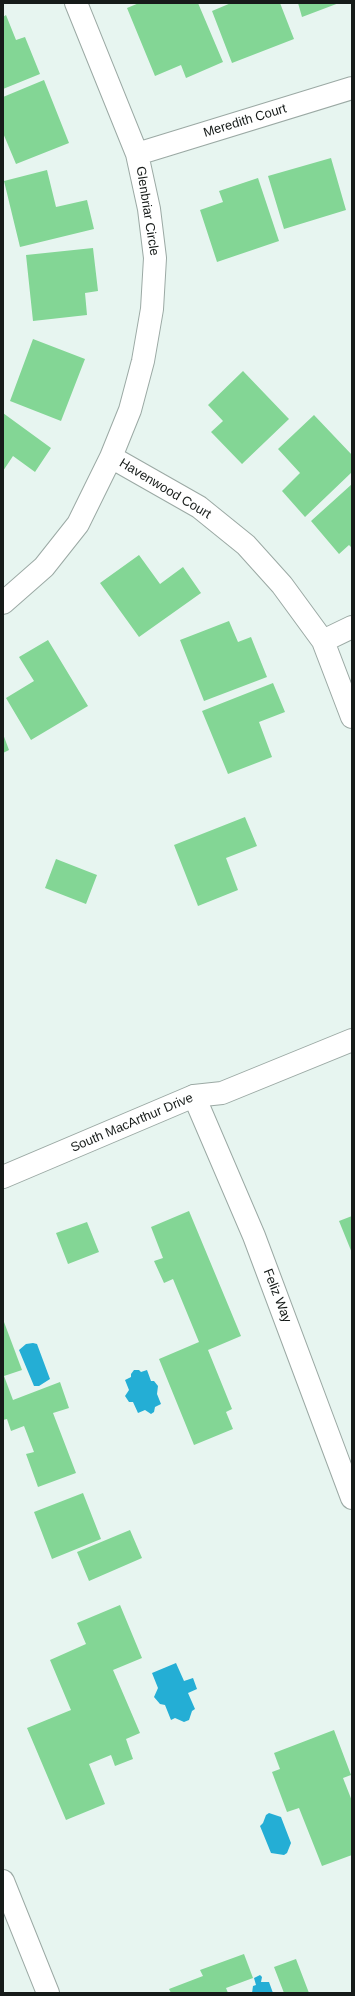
<!DOCTYPE html>
<html>
<head>
<meta charset="utf-8">
<style>
	body { margin:0 }
	#map { position:relative; width:355px; height:1996px; overflow:hidden; background:#e7f5f0; font-family:Arial,sans-serif }
	canvas { display:block }
	.frame { position:absolute; inset:0; border:4px solid #161b19; pointer-events:none }
</style>
</head>
<body>
<div id="map">
<canvas width="355" height="1996"></canvas>
<div class="frame"></div>
</div>
<script>
const c = document.querySelector('canvas').getContext('2d');
c.lineJoin = 'round';
function fill(path, color) { c.fillStyle = color; c.fill(path, 'evenodd'); }
const shape = rows => new Path2D(rows.map(r => 'M' + r).join(''));
function stroke(path, color, width, dash) { c.strokeStyle = color; c.lineWidth = width; c.lineCap = dash ? 'butt' : 'round'; c.setLineDash(dash || []); c.stroke(path); }
function drawText(font, color, halo, rows, align = 'center') {
  c.font = font + ' Arial,sans-serif'; c.lineWidth = 4; c.setLineDash([]); c.textBaseline = 'middle'; c.strokeStyle = halo; c.fillStyle = color; for (const [text, x, y, turn = 0] of rows) {
    c.save(); c.translate(x, y); c.rotate((+turn || 0) * Math.PI / 180); c.textAlign = isNaN(turn) ? turn : align; if (halo) c.strokeText(text, 0, 0); c.fillText(text, 0, 0); c.restore();
  }
}
fill(shape([
	[33,1343,37,1344,50,1379,39,1386,34,1386,19,1350,26,1344],
	[134,1370,139,1370,141,1372,147,1370,151,1381,154,1381,158,1386,157,1394,161,1404,155,1407,154,1412,151,1414,145,1410,138,1413,133,1402,129,1402,125,1396,129,1390,125,1380,131,1377,131,1374],
	[176,1663,184,1681,193,1678,197,1689,188,1693,195,1709,192,1711,189,1720,184,1722,175,1718,171,1720,165,1705,160,1704,154,1697,158,1688,152,1673],
	[269,1813,281,1817,291,1843,287,1853,284,1855,271,1853,260,1826,263,1823,266,1815],
	[260,1975,262,1977,261,1982,269,1982,273,1993,252,1993,253,1986,256,1985,254,1978]
]), '#24aed5');
fill(shape([
	[139,3,198,3,223,62,186,78,181,65,155,76,127,8],
	[231,3,280,3,294,39,232,63,212,11],
	[298,3,339,3,302,17],
	[6,15,16,40,25,37,40,74,3,89,3,17],
	[44,80,69,143,16,164,3,133,3,97],
	[331,158,346,210,284,229,268,176],
	[47,170,56,207,87,200,94,229,20,247,4,181],
	[258,178,279,241,217,262,200,210,223,202,219,191],
	[93,248,98,291,85,293,87,315,33,321,26,255],
	[33,339,85,359,61,421,10,401],
	[243,371,289,419,242,464,211,432,223,421,208,405],
	[3,413,51,448,35,472,13,456,3,471],
	[314,415,352,455,352,472,305,517,282,491,300,473,278,449],
	[352,484,352,548,349,545,339,554,311,521],
	[139,555,160,584,183,567,201,593,139,637,100,583],
	[229,621,238,642,251,637,267,677,204,701,180,640],
	[48,640,88,706,31,740,6,698,34,681,19,657],
	[273,683,285,712,259,722,272,757,228,774,202,711],
	[3,734,9,750,3,753],
	[245,817,257,846,226,858,238,890,198,906,174,845],
	[56,859,97,875,86,904,45,888],
	[189,1211,241,1336,208,1350,232,1409,226,1412,233,1429,194,1445,159,1359,199,1342,173,1279,164,1283,154,1261,163,1258,151,1227],
	[352,1216,352,1253,339,1221],
	[87,1222,99,1252,68,1264,56,1233],
	[4,1322,22,1370,4,1376,13,1400,60,1382,69,1408,53,1413,76,1473,38,1487,26,1454,34,1452,24,1426,11,1431,7,1419,3,1420],
	[83,1493,101,1539,52,1559,34,1512],
	[130,1530,142,1558,89,1581,77,1552],
	[120,1605,142,1658,113,1670,140,1733,126,1739,133,1759,115,1766,111,1755,89,1764,105,1804,66,1820,27,1728,71,1710,50,1660,86,1644,77,1623],
	[334,1730,351,1775,343,1778,352,1801,352,1855,322,1866,299,1808,287,1812,272,1772,280,1769,274,1753],
	[244,1954,253,1978,226,1988,228,1993,171,1993,169,1989,203,1976,200,1970],
	[296,1959,309,1993,284,1993,274,1967]
]), '#83d695');
const street = shape([
	[137,154,352,88],
	[111,457,199,507,246,545,282,585,323,641,352,717],
	[3,603,44,567,78,524,111,457,130,410,143,361,152,309,155,258,149,209,137,154,76,3],
	[323,641,352,627],
	[194,1096,254,1236,352,1498],
	[3,1881,48,1993]
]);
const secondary = shape([
	[3,1177,194,1096,222,1093,352,1040]
]);
stroke(street, '#9ba9a4', 24);
stroke(secondary, '#9ba9a4', 24);
stroke(street, '#fff', 22);
stroke(secondary, '#fff', 22);
drawText('13px', '#161b19', '#fff', [
	["Meredith Court",245,121,-17],
	["Glenbriar Circle",147,211,81],
	["Havenwood Court",165,489,31],
	["South MacArthur Drive",132,1123,-23],
	["Feliz Way",277,1296,69]
]);
</script>
</body>
</html>
